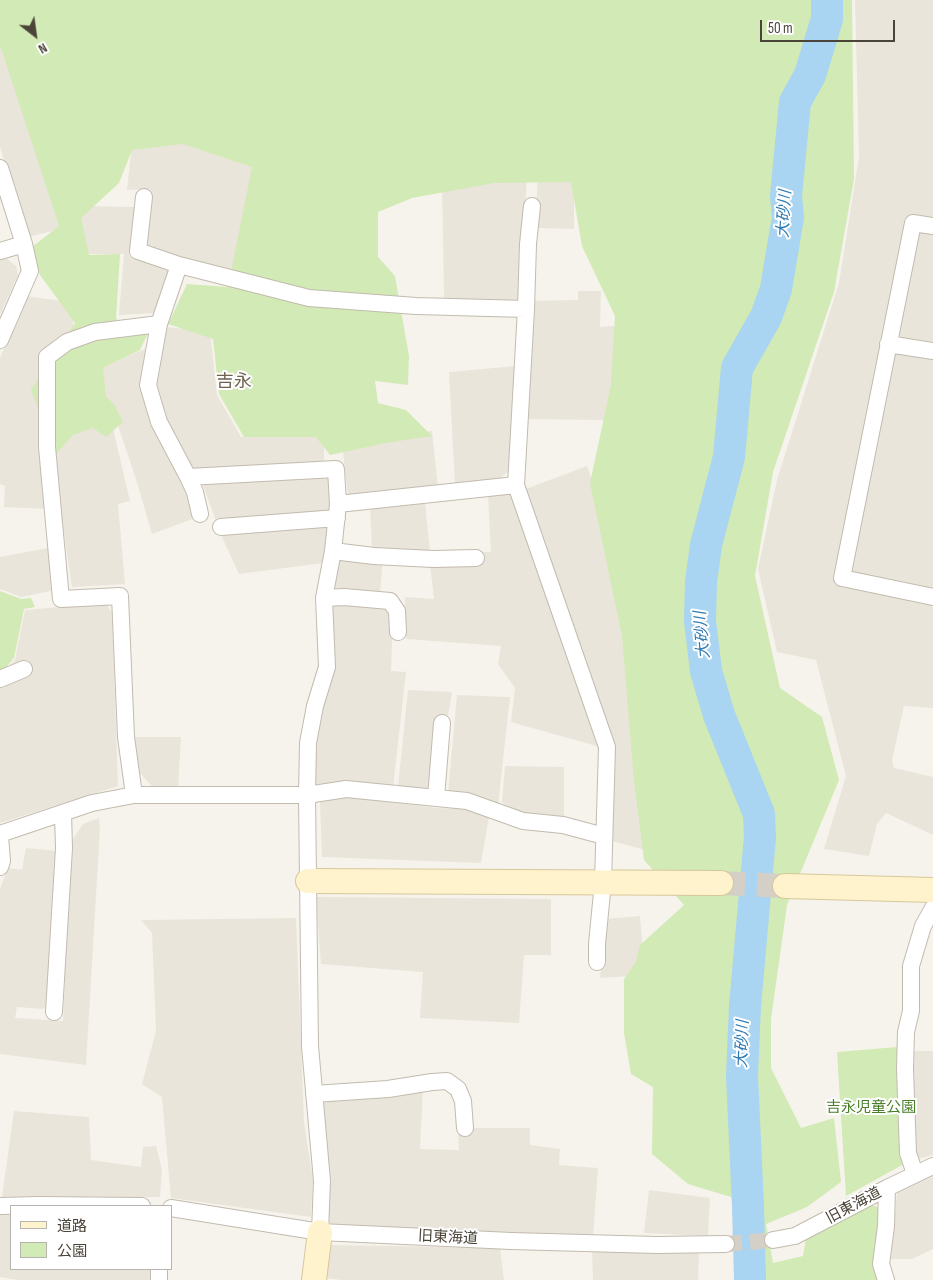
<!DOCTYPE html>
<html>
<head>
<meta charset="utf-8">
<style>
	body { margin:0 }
	#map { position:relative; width:933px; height:1280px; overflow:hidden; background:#f6f3ec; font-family:"Sofia Sans Condensed","Noto Sans JP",sans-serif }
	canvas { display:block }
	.legend { position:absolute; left:10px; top:1205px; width:162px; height:65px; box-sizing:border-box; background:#fff; border:1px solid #b7b4b0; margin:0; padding:6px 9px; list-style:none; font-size:15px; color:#4b4439 }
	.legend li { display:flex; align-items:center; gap:10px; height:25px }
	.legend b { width:25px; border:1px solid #b7b4b0 }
	.north { position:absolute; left:10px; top:10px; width:50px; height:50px; -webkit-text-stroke:4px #fff; paint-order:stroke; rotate:150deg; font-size:14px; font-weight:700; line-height:20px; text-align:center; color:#4b4439 }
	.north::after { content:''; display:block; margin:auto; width:18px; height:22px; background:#4b4439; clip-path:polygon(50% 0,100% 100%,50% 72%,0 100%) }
	.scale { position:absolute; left:760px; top:20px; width:135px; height:22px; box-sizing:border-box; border:2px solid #4b4439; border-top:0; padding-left:6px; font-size:15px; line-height:18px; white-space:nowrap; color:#4b4439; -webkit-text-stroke:4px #fff; paint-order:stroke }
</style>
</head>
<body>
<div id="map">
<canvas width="933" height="1280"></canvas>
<ul class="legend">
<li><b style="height:6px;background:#fff3cd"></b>道路</li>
<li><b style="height:14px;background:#d2eab5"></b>公園</li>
</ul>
<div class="north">N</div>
<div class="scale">50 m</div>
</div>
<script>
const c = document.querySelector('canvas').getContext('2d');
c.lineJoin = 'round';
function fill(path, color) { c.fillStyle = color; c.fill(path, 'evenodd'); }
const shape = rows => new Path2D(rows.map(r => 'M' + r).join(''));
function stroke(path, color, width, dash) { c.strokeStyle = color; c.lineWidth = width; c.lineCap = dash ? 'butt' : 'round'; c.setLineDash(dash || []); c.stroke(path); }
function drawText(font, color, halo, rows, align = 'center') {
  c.font = font + ' "Sofia Sans Condensed","Noto Sans JP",sans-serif'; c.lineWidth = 4; c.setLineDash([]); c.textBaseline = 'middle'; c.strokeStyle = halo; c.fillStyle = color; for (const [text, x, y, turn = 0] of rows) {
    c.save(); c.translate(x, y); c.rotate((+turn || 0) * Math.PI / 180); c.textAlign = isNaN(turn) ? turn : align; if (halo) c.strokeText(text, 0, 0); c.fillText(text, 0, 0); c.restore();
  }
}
fill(shape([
	[855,0,933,0,933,220,908,216,834,582,933,602,933,708,904,706,892,760,894,768,933,777,933,835,886,813,877,824,869,856,824,849,846,776,816,660,777,652,758,569,777,480,839,283,859,157],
	[0,35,60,229,28,237,0,147],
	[190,142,254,164,236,274,145,249,150,189,127,190,132,143],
	[574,171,574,229,535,228,538,174],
	[527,177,520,298,512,302,444,298,442,183],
	[86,206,137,207,133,257,167,268,170,277,156,313,119,315,124,254,86,254,77,215],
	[923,230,933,232,933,345,902,340,897,332,915,237],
	[6,258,16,266,18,275,0,315,0,260],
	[578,291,601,291,600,327,628,325,606,420,524,419,530,301,578,300],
	[26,296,75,303,72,336,46,509,4,507,5,486,0,484,0,358],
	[165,327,210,331,217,395,241,437,312,432,324,445,324,464,191,474,154,391],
	[149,347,142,385,190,490,195,518,152,534,136,479,111,405,102,396,99,369],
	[897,350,933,356,933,592,855,576,849,565,889,356],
	[516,366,512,467,498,481,455,486,449,372],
	[110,416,130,501,118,504,125,584,72,587,52,454,67,432],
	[432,431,438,487,348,497,342,442],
	[587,466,608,526,649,851,608,840,614,755,523,490],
	[332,476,332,511,217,524,202,482],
	[506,492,515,499,600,747,511,722,515,688,498,664,501,646,406,639,405,597,434,599,430,564,481,552,491,552,488,494],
	[425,502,430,552,372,551,370,506],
	[329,523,323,563,239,574,221,535],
	[48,548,56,587,51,591,21,597,0,589,0,557],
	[339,559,383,559,380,592,331,588],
	[348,602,386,606,393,614,391,671,406,672,393,788,352,783,316,784,314,763,331,607],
	[106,603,112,613,118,786,0,823,0,686,7,668,15,660,25,610],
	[408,690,452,692,448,716,435,718,430,792,398,787],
	[457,695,510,697,498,805,448,793],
	[135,737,181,737,178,789,152,786,136,769],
	[505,766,564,767,564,819,516,813,502,802],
	[330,795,437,808,478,810,489,817,481,863,322,857,320,802],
	[99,818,100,828,86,1065,0,1054,0,889,8,868,22,870,26,848,57,851,49,1003,43,1009,17,1007,15,1018,63,1021,71,842,83,824],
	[316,897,551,899,551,955,524,955,519,1023,420,1018,423,972,321,964],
	[640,916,645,975,600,978,606,919],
	[296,918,304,1123,313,1180,311,1217,171,1198,162,1097,142,1084,156,1031,152,933,141,920],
	[910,1051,933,1051,933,1155,917,1159,910,1137],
	[423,1088,420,1149,459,1150,458,1128,530,1128,530,1145,560,1149,559,1165,598,1168,593,1237,329,1227,321,1100],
	[14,1111,89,1117,91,1160,141,1167,143,1147,156,1146,162,1170,160,1197,2,1197],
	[933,1177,933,1249,912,1259,891,1259,897,1193],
	[649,1190,710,1198,708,1236,644,1233],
	[11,1211,11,1269,155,1269,154,1280,18,1280,0,1277,0,1212],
	[329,1245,500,1248,504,1280,342,1280,324,1278],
	[592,1250,699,1253,698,1280,593,1280]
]), '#eae5da');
fill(shape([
	[0,0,852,0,854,179,834,292,773,472,755,576,780,688,822,717,839,780,787,905,771,1019,771,1068,801,1128,834,1118,841,1182,807,1207,766,1224,773,1263,803,1256,807,1231,865,1204,879,1207,879,1280,763,1280,755,1233,731,1197,688,1184,652,1154,653,1087,631,1074,624,1033,624,979,636,962,640,945,684,905,644,860,634,781,622,636,590,483,611,385,615,316,582,246,571,182,494,183,412,198,378,212,378,257,395,276,409,356,408,385,375,381,378,403,406,410,432,436,386,443,330,455,316,437,244,437,219,394,213,339,168,324,187,284,228,287,252,167,183,144,132,150,119,183,81,218,89,255,120,254,116,319,148,333,140,350,103,368,106,397,114,404,123,422,106,437,93,428,73,435,56,454,31,390,75,323,40,275,32,247,59,226,0,45],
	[0,591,21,599,31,598,35,607,24,609,14,658,4,670,0,672],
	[897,1047,904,1164,846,1196,837,1052]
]), '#d2eab5');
stroke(shape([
	[750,1280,748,1206,742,1076,745,1006,760,837,759,814,719,715,706,671,700,621,701,582,706,545,729,457,737,368,766,317,776,289,788,217,786,196,795,102,810,75,827,19,827,0]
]), '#a9d4f2', 32);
stroke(shape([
	[726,1244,773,1240]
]), '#d4d0c8', 16, [16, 8]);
stroke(shape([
	[721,883,785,886]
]), '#d4d0c8', 24, [24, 12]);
const street = shape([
	[0,168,24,244,30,271,0,340],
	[933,226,913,223,842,578,933,597],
	[0,251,24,244],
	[179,265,309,298,416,306,526,309,516,485,607,747,603,882,597,944,597,962],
	[526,309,528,244,532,206],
	[159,324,148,385,159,422,188,477,336,469,338,504,333,551,324,598,327,667,315,706,308,743,307,795,310,1046,322,1181,320,1232],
	[888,344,933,351],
	[188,477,195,492,200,514],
	[338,504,516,485],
	[221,527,337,518],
	[333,551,374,556,433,559,476,558],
	[324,598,344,597,390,601,397,611,398,632],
	[0,679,24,669],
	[134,795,126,737,120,596,61,599,47,447,47,357,67,342,95,332,159,324,179,265,138,251,144,197],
	[436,798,442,723],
	[0,834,92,803,134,795,307,795,346,789,467,801,523,821,563,825,604,836],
	[0,836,2,861,0,867],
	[54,1012,64,848,63,813],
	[314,1094,388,1089,432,1082,447,1081,458,1089,463,1101,465,1128],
	[915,1174,908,1153,905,1069,906,1032,911,1011,911,966,923,926,933,908],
	[0,1206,38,1205,142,1206],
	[171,1208,320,1232,511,1241,657,1245,726,1244],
	[773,1240,795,1236,887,1188,933,1166],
	[159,1280,159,1269],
	[886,1280,881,1264,886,1226,887,1188]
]);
const secondary = shape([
	[308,881,721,883],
	[785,886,933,890],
	[314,1280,320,1232]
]);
stroke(street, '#c2bbae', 18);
stroke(secondary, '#d6c79b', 26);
stroke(street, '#fff', 16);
stroke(secondary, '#fff3cd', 24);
drawText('15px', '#4a7f2a', '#fff', [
	["吉永児童公園",871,1108]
]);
drawText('15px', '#4b4439', '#fff', [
	["旧東海道",854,1206,-28],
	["旧東海道",448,1238,3]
]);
drawText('italic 16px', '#2e7ab2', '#fff', [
	["大砂川",785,214,-87],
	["大砂川",703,635,-95],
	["大砂川",743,1044,-88]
]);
drawText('18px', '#6e6250', '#fff', [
	["吉永",234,382]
]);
</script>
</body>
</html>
